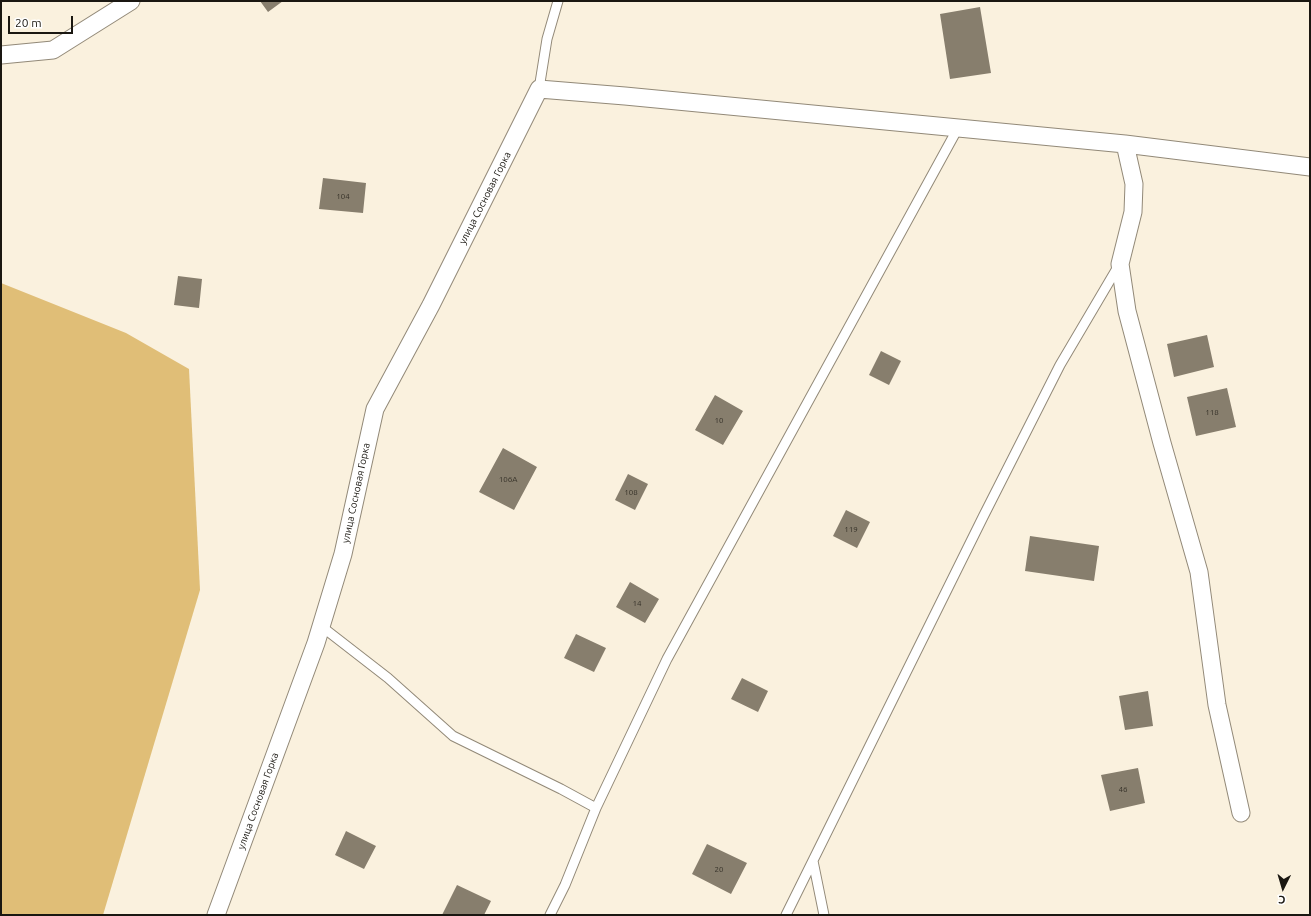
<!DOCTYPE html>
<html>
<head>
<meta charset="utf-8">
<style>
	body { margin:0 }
	#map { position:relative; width:1311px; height:916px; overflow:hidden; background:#faf1de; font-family:Ubuntu,sans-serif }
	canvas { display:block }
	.frame { position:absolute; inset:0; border:2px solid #1a1711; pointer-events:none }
	.north { position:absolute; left:1263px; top:868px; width:40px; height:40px; -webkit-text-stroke:3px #fff; paint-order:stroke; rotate:185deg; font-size:11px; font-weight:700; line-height:16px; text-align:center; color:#1a1711 }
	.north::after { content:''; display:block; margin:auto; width:14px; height:18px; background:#1a1711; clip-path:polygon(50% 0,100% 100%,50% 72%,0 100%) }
	.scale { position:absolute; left:8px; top:16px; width:65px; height:18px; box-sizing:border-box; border:2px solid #1a1711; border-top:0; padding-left:5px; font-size:12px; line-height:14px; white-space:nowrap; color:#1a1711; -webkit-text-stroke:3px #fff; paint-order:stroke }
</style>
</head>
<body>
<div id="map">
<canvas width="1311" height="916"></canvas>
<div class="frame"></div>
<div class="north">С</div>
<div class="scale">20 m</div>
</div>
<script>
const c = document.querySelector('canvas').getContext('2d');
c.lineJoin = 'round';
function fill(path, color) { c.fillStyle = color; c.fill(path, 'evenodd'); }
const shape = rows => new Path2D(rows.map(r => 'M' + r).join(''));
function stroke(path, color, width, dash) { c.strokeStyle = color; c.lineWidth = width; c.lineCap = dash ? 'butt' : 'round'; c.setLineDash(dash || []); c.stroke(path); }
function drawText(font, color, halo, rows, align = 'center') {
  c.font = font + ' Ubuntu,sans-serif'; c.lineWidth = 4; c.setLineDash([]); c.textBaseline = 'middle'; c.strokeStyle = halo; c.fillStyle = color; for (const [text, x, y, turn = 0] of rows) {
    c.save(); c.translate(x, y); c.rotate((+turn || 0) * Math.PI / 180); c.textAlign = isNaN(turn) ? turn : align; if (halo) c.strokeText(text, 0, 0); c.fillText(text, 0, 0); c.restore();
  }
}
fill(shape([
	[1,283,126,333,189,369,200,590,103,915,1,915]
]), '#e0be77');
fill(shape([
	[260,1,283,1,268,12],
	[980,7,991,73,950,79,940,14],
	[323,178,366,183,363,213,319,209],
	[178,276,202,279,199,308,174,305],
	[1207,335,1214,367,1174,377,1167,344],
	[881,351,901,361,889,385,869,375],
	[1227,388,1236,427,1196,436,1187,397],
	[715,395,743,411,723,445,695,430],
	[503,448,537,467,514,510,479,492],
	[628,474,648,484,635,510,615,500],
	[846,510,870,522,857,548,833,536],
	[1030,536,1099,546,1094,581,1025,571],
	[630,582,659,599,645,623,616,607],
	[576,634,606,648,594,672,564,658],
	[742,678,768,691,758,712,731,699],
	[1148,691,1153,726,1125,730,1119,696],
	[1138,768,1145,803,1110,811,1101,775],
	[346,831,376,846,364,869,335,855],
	[707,844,747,863,731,894,692,874],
	[457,885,491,901,484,915,442,915]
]), '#877e6d');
const lane = shape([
	[539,89,547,39,558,1],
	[321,626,388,678,453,736,561,789,596,808,565,885,550,915],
	[596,808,667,659,958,128],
	[813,861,824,915],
	[786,915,983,517,1060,365,1119,265]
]);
const street = shape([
	[1,55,53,50,131,1],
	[1125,144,1134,184,1133,212,1120,264,1127,311,1162,443,1199,572,1217,705,1241,813],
	[216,915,316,643,343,554,375,409,431,305,539,89,625,96,1125,144,1310,167]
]);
stroke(lane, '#928978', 11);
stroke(street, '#928978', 19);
stroke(lane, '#fff', 9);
stroke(street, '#fff', 17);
drawText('8px', '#353128', null, [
	["104",343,196],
	["118",1212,412],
	["10",719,420],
	["106А",508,479],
	["108",631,492],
	["119",851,529],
	["14",637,603],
	["46",1123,789],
	["20",719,869]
]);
drawText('10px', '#1a1711', '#fff', [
	["улица Сосновая Горка",485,198,-63],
	["улица Сосновая Горка",356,493,-78],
	["улица Сосновая Горка",258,801,-70]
]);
</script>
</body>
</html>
